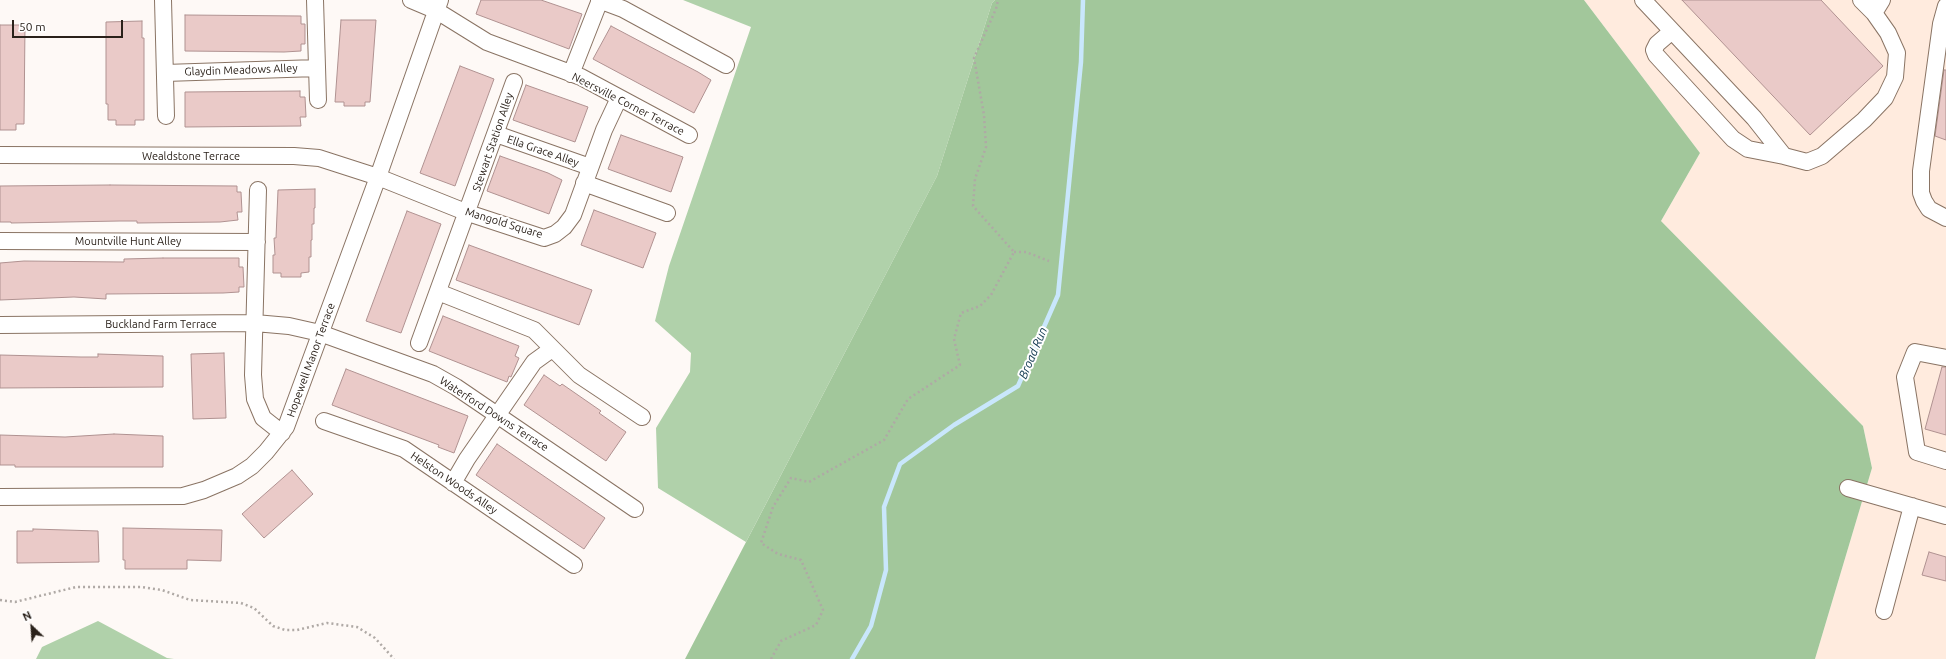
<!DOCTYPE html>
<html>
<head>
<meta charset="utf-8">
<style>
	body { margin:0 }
	#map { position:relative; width:1946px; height:659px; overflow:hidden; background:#fef9f6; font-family:Ubuntu,sans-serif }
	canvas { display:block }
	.north { position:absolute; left:12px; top:607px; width:40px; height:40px; -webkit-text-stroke:3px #fff; paint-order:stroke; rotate:335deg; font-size:11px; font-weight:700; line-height:16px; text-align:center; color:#2a211a }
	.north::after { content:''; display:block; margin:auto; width:14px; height:18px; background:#2a211a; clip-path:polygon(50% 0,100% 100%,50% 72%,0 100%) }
	.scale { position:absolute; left:12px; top:20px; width:111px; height:18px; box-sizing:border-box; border:2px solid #2a211a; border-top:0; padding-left:5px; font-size:12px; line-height:14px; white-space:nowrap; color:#2a211a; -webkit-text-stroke:3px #fff; paint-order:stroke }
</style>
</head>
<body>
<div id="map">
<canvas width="1946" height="659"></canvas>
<div class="north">N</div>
<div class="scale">50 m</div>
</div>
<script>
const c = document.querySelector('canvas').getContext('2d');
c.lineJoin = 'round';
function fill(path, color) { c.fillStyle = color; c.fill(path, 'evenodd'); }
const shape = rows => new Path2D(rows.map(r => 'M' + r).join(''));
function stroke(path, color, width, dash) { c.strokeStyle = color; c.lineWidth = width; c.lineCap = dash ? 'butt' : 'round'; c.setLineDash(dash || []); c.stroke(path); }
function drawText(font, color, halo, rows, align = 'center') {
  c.font = font + ' Ubuntu,sans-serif'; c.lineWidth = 4; c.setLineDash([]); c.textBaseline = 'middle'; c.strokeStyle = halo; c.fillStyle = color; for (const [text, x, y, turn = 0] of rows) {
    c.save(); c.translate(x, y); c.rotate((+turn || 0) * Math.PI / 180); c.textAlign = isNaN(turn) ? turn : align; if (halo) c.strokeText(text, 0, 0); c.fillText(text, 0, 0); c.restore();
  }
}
fill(shape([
	[1584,0,1946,0,1946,659,1815,659,1872,468,1863,426,1661,221,1700,153]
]), '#ffebde');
fill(shape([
	[683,0,995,0,992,3,937,176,746,542,658,488,656,428,690,372,691,353,655,321,669,266,751,27],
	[98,621,167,658,174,659,36,659,42,647]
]), '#b0d1aa');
fill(shape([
	[995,0,1584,0,1700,153,1661,221,1863,426,1872,468,1815,659,685,659,937,176,992,3]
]), '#a2c79b');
stroke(shape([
	[852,659,871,626,886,570,884,507,900,464,954,425,1018,386,1058,295,1081,62,1083,0]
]), '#c9e7fc', 4.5);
const building = shape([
	[481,0,541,0,582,14,569,49,476,14,481,0],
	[1682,0,1821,0,1883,66,1810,135,1682,0],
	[185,15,301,16,301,24,305,24,305,44,301,44,301,51,284,52,185,51,185,15],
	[341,20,376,20,370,102,365,102,365,106,344,106,344,102,335,102,341,20],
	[142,21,142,38,144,38,144,120,135,120,135,125,116,125,116,120,108,120,108,104,106,104,106,22,142,21],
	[0,25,25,25,24,124,16,124,16,130,0,130,0,25],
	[611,26,698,72,711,80,694,113,593,59,611,26],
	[460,66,494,79,455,186,420,173,460,66],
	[1944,70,1946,70,1946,140,1935,136,1944,70],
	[526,85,588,107,575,142,513,120,526,85],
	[300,91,300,97,305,97,306,117,300,117,301,126,185,127,185,92,300,91],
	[621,135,683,157,671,192,608,169,621,135],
	[500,156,548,173,562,180,549,214,487,191,500,156],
	[110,185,237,186,237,192,241,192,242,212,237,212,238,220,220,222,137,223,137,221,120,221,11,223,11,222,0,222,0,186,110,185],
	[315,189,315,208,314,208,314,224,312,224,312,240,311,240,311,257,309,257,309,272,301,273,301,277,281,277,281,273,273,273,273,255,275,255,274,238,276,238,278,190,315,189],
	[594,210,656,233,643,268,581,245,594,210],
	[407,211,441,224,401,333,366,321,407,211],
	[469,245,592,290,579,325,456,280,469,245],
	[163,258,239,258,239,267,243,267,244,287,239,287,239,292,223,293,106,294,106,299,74,297,0,300,0,263,24,261,124,262,124,259,163,258],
	[443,316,519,346,515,356,519,358,511,377,509,376,507,382,429,351,443,316],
	[224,353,226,418,193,419,191,354,224,353],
	[98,354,163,356,163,387,0,388,0,355,81,357,98,357,98,354],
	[1942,367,1946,367,1946,435,1925,429,1942,367],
	[346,369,468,416,454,453,438,447,439,445,332,405,346,369],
	[544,375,560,386,562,384,601,411,599,413,626,432,606,461,524,405,544,375],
	[114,434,163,436,163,467,15,467,15,465,0,465,0,435,65,437,114,434],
	[497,444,605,518,584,549,476,475,497,444],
	[292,470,313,494,264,538,242,514,292,470],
	[123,528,222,530,221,561,187,560,187,569,125,569,125,560,123,560,123,528],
	[33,529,98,531,99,562,17,563,17,531,33,531,33,529],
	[1929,552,1946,557,1946,581,1922,575,1929,552]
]);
fill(building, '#eacac8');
stroke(building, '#b09291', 1);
const minor = shape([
	[163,0,166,116],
	[315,0,318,100],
	[411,0,437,11,487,42,581,77,689,135],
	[599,0,623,9,726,65],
	[1643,0,1754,118,1784,156,1807,162,1822,156,1864,120,1885,98,1895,77,1897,53,1888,33,1874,13,1861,0],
	[1946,6,1941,24,1921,171,1921,193,1924,201,1929,209,1946,218],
	[1874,13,1882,0],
	[1672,31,1657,44,1654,50,1656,55,1733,139,1748,149,1784,156],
	[165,73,317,68],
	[571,74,600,0],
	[496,134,590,167],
	[0,155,294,156,319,158,378,177,468,213,544,238,555,234,564,227,573,215,604,130,619,98],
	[584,183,667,213],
	[258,190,253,375,255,399,263,418,282,433],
	[0,241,257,242],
	[438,292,534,330,579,375,642,417],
	[0,325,255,323,289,326,320,333,433,374,456,387,635,509],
	[419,343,514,82],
	[1946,358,1915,352,1905,377,1917,452,1946,461],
	[324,421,404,449,574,565],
	[453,483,467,459,534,362,552,349],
	[1848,488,1946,516],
	[0,497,183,496,204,490,237,476,252,466,266,452,286,427,378,177,440,0],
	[1884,611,1912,506]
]);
stroke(minor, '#8a7464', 18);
stroke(shape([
	[1014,252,1026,252,1049,261],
	[0,600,15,602,76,587,142,587,162,590,190,600,241,603,254,608,273,626,285,630,297,630,327,623,357,627,375,638,394,659],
	[771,659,781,641,816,625,823,610,801,560,778,554,761,543,773,507,791,478,809,482,884,440,908,399,960,365,954,339,961,313,980,306,991,295,1014,252,973,206,975,179,986,147,984,115,974,58,996,9,998,0]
]), '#afa9a5', 2.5, [2, 3]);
stroke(minor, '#fff', 16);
drawText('11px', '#2a211a', '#fff', [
	["Glaydin Meadows Alley",241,70,-2],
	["Neersville Corner Terrace",628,104,27],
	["Stewart Station Alley",493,142,-71],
	["Ella Grace Alley",543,151,19],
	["Wealdstone Terrace",191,156],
	["Mangold Square",504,223,17],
	["Mountville Hunt Alley",128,241],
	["Buckland Farm Terrace",161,324],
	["Hopewell Manor Terrace",311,360,-70],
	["Waterford Downs Terrace",494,414,33],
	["Helston Woods Alley",454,483,34]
]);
drawText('italic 12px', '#08324a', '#fff', [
	["Broad Run",1033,353,-67]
]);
</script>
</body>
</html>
